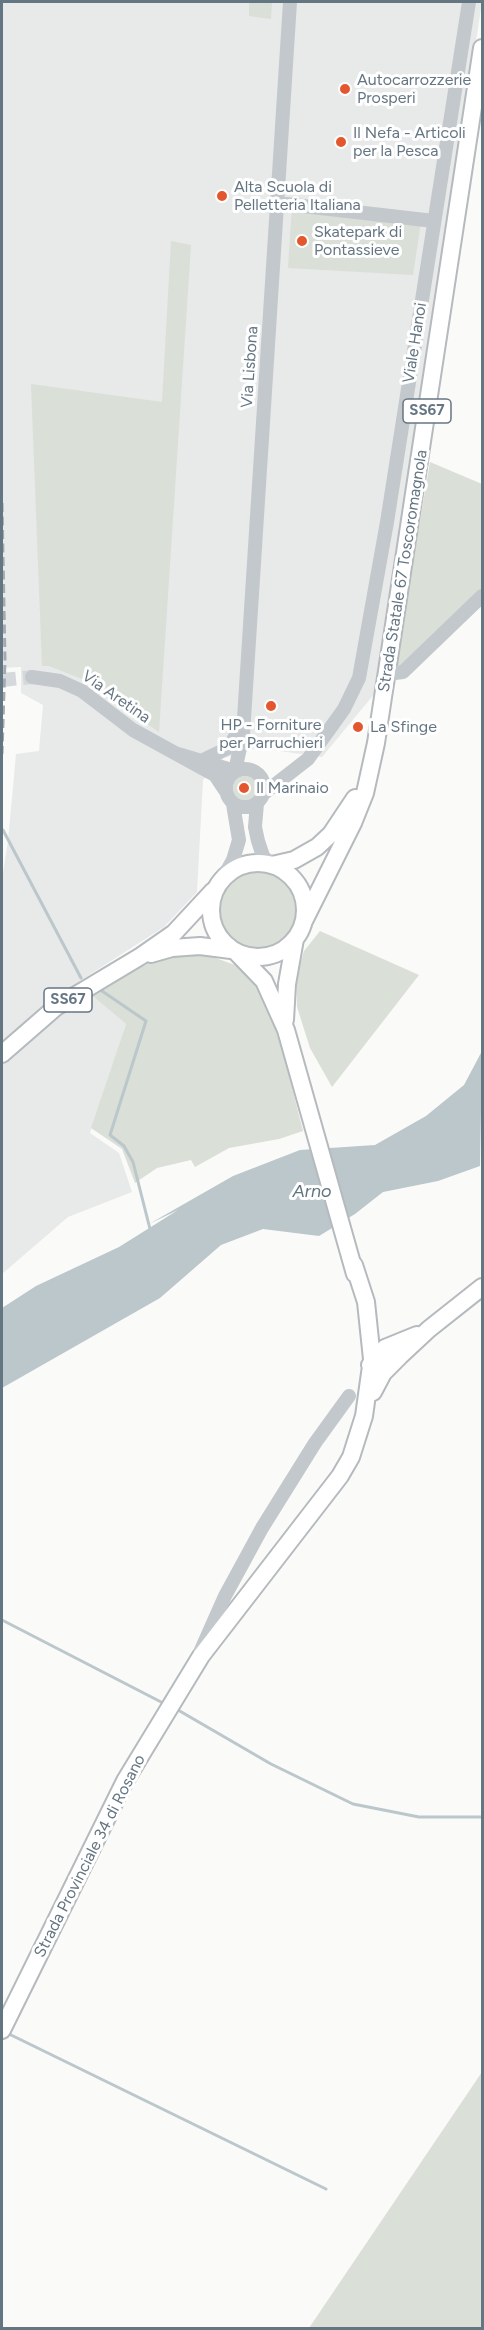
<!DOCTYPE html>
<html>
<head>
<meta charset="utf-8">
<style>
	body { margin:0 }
	#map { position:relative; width:484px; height:2330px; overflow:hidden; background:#fafaf8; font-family:Figtree,sans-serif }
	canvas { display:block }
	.frame { position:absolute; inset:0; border:3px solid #657683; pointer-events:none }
</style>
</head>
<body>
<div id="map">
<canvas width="484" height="2330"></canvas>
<div class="frame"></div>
</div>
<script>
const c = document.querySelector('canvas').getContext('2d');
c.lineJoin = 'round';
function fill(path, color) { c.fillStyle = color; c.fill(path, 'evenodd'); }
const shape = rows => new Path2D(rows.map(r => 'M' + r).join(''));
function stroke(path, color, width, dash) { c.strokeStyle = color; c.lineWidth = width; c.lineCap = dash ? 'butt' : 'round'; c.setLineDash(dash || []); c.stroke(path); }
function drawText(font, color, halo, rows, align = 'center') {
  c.font = font + ' Figtree,sans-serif'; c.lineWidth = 6; c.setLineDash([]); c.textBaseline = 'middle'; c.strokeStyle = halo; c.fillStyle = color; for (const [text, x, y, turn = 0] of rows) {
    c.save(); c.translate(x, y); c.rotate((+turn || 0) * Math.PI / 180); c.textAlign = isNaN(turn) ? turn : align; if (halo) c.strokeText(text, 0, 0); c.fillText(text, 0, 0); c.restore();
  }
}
fill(shape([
	[2,2,482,2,376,692,322,757,258,748,224,758,203,780,197,892,164,927,78,982,126,1024,90,1133,119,1153,132,1192,68,1217,2,1274,2,879,8,841,16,754,39,751,43,705,21,693,21,667,2,668]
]), '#e8e9e9');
fill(shape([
	[249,2,272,2,271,19,249,16],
	[292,206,421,222,413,275,288,268],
	[171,241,191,245,159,732,82,679,49,666,42,666,31,384,162,402],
	[430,462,482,484,482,591,403,667,395,668],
	'233 788a12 12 0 1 1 24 0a12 12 0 1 1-24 0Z',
	'219 910a39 39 0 1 1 78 0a39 39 0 1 1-78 0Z',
	[320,931,419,975,332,1087,310,1048,297,1007,296,978,304,951],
	[171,954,207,955,238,966,263,990,276,1024,303,1131,279,1139,229,1148,195,1167,191,1160,157,1168,135,1183,122,1149,91,1128,126,1024,93,996,141,967],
	[482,2072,482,2328,309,2328]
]), '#dadfd7');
fill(shape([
	[482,1051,480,1166,438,1181,383,1192,355,1214,319,1236,263,1229,221,1245,160,1298,2,1388,2,1308,36,1286,119,1247,178,1210,149,1224,233,1176,300,1150,375,1145,426,1116,464,1085]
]), '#bbc7cb');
stroke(shape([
	[3,830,81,978],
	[99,989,146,1021,110,1135,124,1146,133,1162,150,1229],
	[2,1620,163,1703],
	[178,1710,271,1764,353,1804,419,1817,482,1817],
	[9,2034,326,2189]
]), '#bbc7cb', 3);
stroke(shape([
	[2,680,32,677]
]), '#d5d9db', 14, [14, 7]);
const major = shape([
	'211 910a47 47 0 1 1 94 0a47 47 0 1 1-94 0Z',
	[272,865,294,860,317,847,331,834,355,798],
	[303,923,353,823,365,793,376,743,482,48],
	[237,953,264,981,286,1030,355,1274],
	[151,954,172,948,200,946,231,950],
	[285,1020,287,984,295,939],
	[2,1054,56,1007,141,956,174,933,213,891],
	[370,1365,385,1348,417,1335],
	[373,1392,383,1373,400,1356,429,1329,482,1287],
	[2,2030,125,1781,201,1656,340,1476,351,1457,364,1416,372,1359,366,1302,354,1265]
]);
stroke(major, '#b5babe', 20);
stroke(shape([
	[277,203,434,221],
	[387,674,403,672,482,596],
	[32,677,60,681,82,691,133,730,215,775,225,790],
	[178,754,235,771,243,734,290,2],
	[203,760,228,748,240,729],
	'226 788a19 19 0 1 1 38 0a19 19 0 1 1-38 0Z',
	[263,794,308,759,344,709,359,678,387,522,469,2],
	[257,803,255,827,258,841,263,856,270,864],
	[223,878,233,860,239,840,233,804],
	[201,1650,225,1596,262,1528,315,1443,349,1396]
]), '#c3c8cc', 14);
stroke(major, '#fff', 16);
stroke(shape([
	[2,503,5,660,2,754]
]), '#a2aab0', 3, [9, 4.5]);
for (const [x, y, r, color] of [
	[345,89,6,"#e4572e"],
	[341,142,6,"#e4572e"],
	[222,196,6,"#e4572e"],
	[302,241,6,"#e4572e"],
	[271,706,6,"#e4572e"],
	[358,727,6,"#e4572e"],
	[244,788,6,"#e4572e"]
]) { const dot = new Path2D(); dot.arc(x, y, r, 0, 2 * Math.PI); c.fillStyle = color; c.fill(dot); stroke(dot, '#fff', 2); }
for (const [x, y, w] of [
	[427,411,48],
	[68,1000,48]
]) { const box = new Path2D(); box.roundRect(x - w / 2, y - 12, w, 24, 4.5); c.fillStyle = '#fff'; c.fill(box); stroke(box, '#657683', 1.5); }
drawText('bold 15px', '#657683', null, [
	["SS67",427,411],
	["SS67",68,1000]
]);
drawText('16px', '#657683', '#fff', [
	["Autocarrozzerie",357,80],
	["Prosperi",357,98],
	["Il Nefa - Articoli",353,133],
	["per la Pesca",353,151],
	["Alta Scuola di",234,187],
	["Pelletteria Italiana",234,205],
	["Skatepark di",314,232],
	["Pontassieve",314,250],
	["HP - Forniture",271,725,"center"],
	["per Parruchieri",271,743,"center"],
	["La Sfinge",370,727],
	["Il Marinaio",256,788]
], 'left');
drawText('16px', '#657683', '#fff', [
	["Viale Hanoi",415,343,-81],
	["Via Lisbona",250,367,-86],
	["Strada Statale 67 Toscoromagnola",403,571,-81],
	["Via Aretina",116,697,35],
	["Strada Provinciale 34 di Rosano",90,1856,-63]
]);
drawText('italic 18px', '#60757c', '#fff', [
	["Arno",312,1192]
]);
</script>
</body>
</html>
